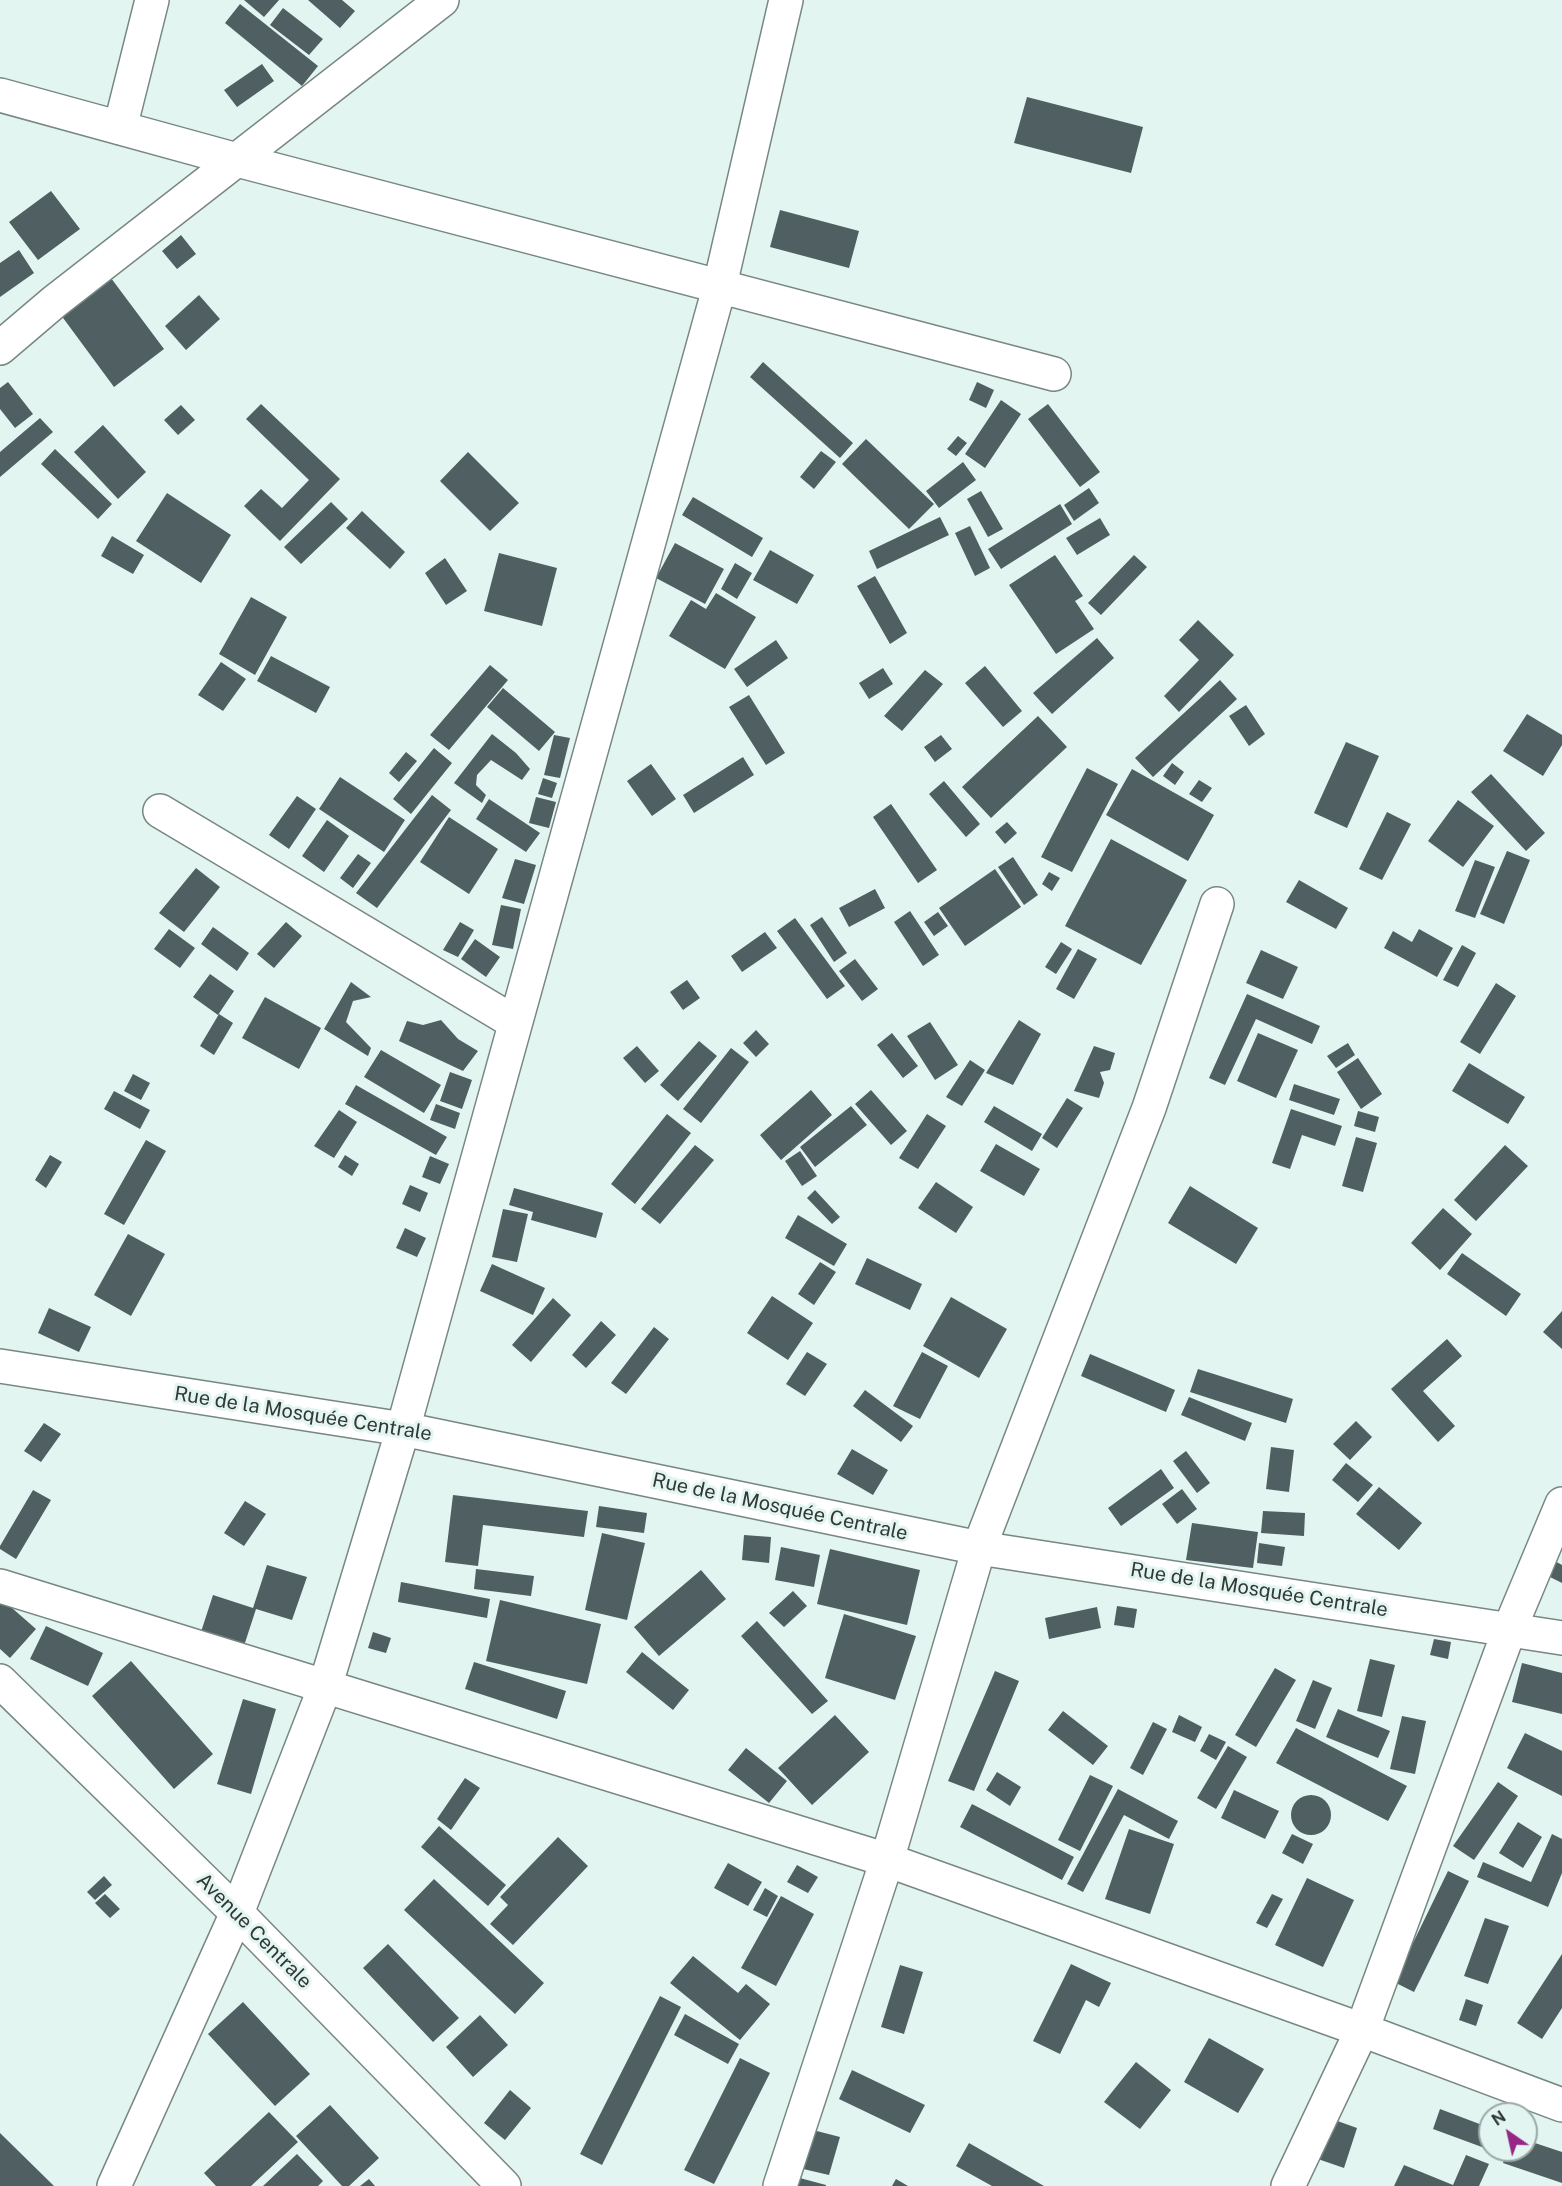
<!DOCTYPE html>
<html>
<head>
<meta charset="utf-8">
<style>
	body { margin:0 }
	#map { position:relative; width:1562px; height:2186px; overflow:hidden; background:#e3f5f0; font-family:"Public Sans",sans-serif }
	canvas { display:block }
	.north { position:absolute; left:1478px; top:2102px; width:60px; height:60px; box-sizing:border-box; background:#e3f5f0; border:2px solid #9ca9a6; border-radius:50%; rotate:326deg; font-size:16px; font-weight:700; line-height:24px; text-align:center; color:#313836 }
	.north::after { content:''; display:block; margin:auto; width:21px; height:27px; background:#972787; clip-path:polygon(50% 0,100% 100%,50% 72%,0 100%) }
</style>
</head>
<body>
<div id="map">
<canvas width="1562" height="2186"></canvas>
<div class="north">N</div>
</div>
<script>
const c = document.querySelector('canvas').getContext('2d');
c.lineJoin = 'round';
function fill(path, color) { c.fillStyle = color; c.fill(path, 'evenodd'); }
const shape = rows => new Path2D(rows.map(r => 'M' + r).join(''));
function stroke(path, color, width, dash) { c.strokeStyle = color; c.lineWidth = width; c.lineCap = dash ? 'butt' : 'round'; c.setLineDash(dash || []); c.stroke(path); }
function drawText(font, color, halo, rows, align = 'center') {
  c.font = font + ' "Public Sans",sans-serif'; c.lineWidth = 6; c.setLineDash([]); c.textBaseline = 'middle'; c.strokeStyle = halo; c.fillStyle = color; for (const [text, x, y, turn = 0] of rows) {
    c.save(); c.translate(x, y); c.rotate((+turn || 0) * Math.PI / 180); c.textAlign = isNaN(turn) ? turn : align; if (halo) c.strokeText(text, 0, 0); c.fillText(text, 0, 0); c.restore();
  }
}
fill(shape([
	[244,0,279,0,264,17],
	[308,0,342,0,355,11,340,28],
	[240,4,318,66,302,86,225,23],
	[283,8,323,39,309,55,270,25],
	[262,64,274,81,237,107,224,90],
	[1027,97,1143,127,1131,173,1014,143],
	[51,191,80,229,38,260,9,222],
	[780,210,859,231,849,268,770,247],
	[181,235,196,254,177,269,162,251],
	[19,250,34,273,0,297,0,263],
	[105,270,164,349,114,387,55,307],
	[199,295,220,319,186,350,165,326],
	[763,362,853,443,840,458,750,377],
	[8,382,33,414,15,428,0,409,0,388],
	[977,382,994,390,986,408,969,400],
	[1001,400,1021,414,985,468,965,454],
	[261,404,340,479,280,541,244,506,261,489,282,508,309,480,246,419],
	[1048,404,1100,472,1080,487,1028,419],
	[181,405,195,420,178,435,164,420],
	[40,418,53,432,0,477,0,452],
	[103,425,146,472,118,499,74,452],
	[958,436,967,443,956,456,947,449],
	[866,439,934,504,909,529,842,464],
	[55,449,112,504,98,519,41,464],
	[821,451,836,462,814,489,800,477],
	[468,452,519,503,490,531,440,481],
	[963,462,976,480,939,508,926,491],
	[1089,488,1099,503,1074,521,1064,505],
	[981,491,1003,529,988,537,967,499],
	[167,493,231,535,201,583,136,541],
	[693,497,763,538,752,557,682,515],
	[331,502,348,519,301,564,284,547],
	[1060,504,1072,524,1001,569,988,549],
	[362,511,405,552,390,569,346,528],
	[940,517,949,535,877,569,869,551],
	[1100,518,1110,535,1077,555,1066,538],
	[970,526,990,568,975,576,955,533],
	[112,536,144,555,133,574,101,556],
	[675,543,724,569,705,604,656,578],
	[770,550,814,575,797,604,753,580],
	[499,553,557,568,542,626,484,611],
	[1055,555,1083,596,1075,601,1094,629,1056,654,1009,585],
	[1134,555,1147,567,1101,615,1088,603],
	[445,558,467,591,446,605,425,573],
	[735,563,752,573,737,599,721,589],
	[875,576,907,633,890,644,857,586],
	[716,593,756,617,725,669,669,636,691,600,706,609],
	[251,597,287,617,255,675,219,654],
	[1198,620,1234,655,1179,712,1164,696,1199,660,1179,640],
	[1097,638,1114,658,1052,714,1033,693],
	[776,640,788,658,747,687,734,669],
	[271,656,330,687,316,713,257,681],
	[221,662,246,679,223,711,198,695],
	[490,665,508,680,449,750,430,735],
	[985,666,1022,711,1003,727,965,683],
	[883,668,893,684,869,699,859,683],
	[925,670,943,684,902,731,884,716],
	[1220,680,1237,699,1153,777,1135,758],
	[503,688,555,732,539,751,487,707],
	[749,695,785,753,766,765,729,707],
	[1246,705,1265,734,1249,746,1229,716],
	[1527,714,1562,735,1562,745,1543,776,1503,751],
	[1038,716,1067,747,991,818,962,787],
	[492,734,516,753,530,769,522,780,491,760,477,775,476,785,486,795,482,803,454,783],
	[554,735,570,738,560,778,544,775],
	[941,735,952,749,935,762,924,747],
	[1346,742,1379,756,1347,828,1314,813],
	[434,748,452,763,411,814,393,799],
	[406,752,417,761,399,782,389,773],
	[743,757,754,775,694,813,683,795],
	[1172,763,1184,772,1175,785,1163,776],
	[651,764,676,799,652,816,627,781],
	[1087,768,1118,784,1072,872,1041,857],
	[1132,769,1214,815,1188,861,1106,815],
	[1491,774,1545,833,1526,851,1471,792],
	[340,777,405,820,384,852,319,809],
	[543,778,557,783,552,798,538,794],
	[1199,780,1212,788,1202,802,1189,794],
	[944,781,980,824,966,837,929,794],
	[432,795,451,810,377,908,356,893],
	[297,796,316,809,289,849,269,835],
	[536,797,556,802,549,828,529,823],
	[489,799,540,833,526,852,476,819],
	[1458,800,1494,826,1463,867,1428,841],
	[891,804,937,870,918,883,873,817],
	[1387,812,1411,824,1382,880,1359,869],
	[449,817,498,849,469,894,420,862],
	[327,820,349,836,324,872,302,856],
	[1007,822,1017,833,1005,844,995,832],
	[1111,839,1187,880,1141,965,1065,926],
	[1507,851,1530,860,1504,924,1480,914],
	[358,854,371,863,353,888,340,878],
	[1013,857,1038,895,1024,905,998,867],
	[515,859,536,865,524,904,502,898],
	[1475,860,1495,867,1475,918,1455,911],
	[196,868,220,887,184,932,159,913],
	[995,869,1021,907,965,946,939,908],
	[1049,872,1060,878,1052,891,1042,884],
	[1299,880,1348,908,1336,929,1286,902],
	[875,889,885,908,849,927,839,908],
	[501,905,521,909,513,949,492,945],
	[910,911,939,955,923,966,894,922],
	[938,912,948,926,934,936,924,922],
	[822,917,847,953,834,962,810,925],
	[795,918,845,986,827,999,777,931],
	[286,922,302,936,274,968,257,954],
	[460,922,474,930,458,957,443,950],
	[213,927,249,953,237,971,201,944],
	[169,929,195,948,180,968,154,949],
	[1419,929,1453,948,1437,977,1384,948,1393,931,1412,942],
	[765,932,777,948,742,972,731,956],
	[475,939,500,957,486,977,461,959],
	[1061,942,1072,949,1056,974,1045,967],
	[1462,945,1476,953,1458,987,1443,980],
	[1078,949,1097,959,1074,999,1056,989],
	[1261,950,1298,967,1283,999,1246,983],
	[855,959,878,989,862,1001,839,971],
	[210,974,234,991,218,1015,193,997],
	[687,980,700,998,683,1010,670,992],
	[351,982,371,997,353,1001,346,1022,371,1048,368,1056,324,1029],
	[1496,983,1516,996,1480,1054,1460,1042],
	[1247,994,1320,1026,1312,1044,1256,1019,1225,1085,1209,1078],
	[265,997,321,1028,299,1069,242,1038],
	[219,1014,233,1023,214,1055,200,1046],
	[441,1020,458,1039,478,1051,463,1071,399,1041,407,1021,423,1025],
	[1019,1020,1041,1034,1013,1085,986,1073],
	[930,1022,958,1065,935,1080,907,1036],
	[756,1030,769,1044,756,1057,743,1043],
	[892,1033,918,1066,903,1078,877,1045],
	[1258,1033,1298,1050,1276,1098,1237,1081],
	[699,1041,717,1056,678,1101,660,1085],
	[1348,1043,1355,1055,1336,1068,1327,1056],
	[637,1046,659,1071,645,1083,623,1058],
	[1094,1046,1115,1053,1110,1070,1100,1072,1104,1083,1099,1098,1074,1091],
	[731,1048,749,1062,701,1123,683,1109],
	[381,1050,441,1085,424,1113,364,1077],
	[1358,1058,1382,1094,1361,1109,1337,1072],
	[970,1060,985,1070,962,1106,946,1097],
	[1469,1063,1525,1097,1508,1124,1452,1091],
	[450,1072,472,1080,462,1109,440,1101],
	[133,1074,150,1083,141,1100,124,1091],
	[1294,1084,1340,1099,1334,1115,1289,1100],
	[356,1085,447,1137,436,1155,345,1104],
	[811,1090,832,1115,781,1160,760,1135],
	[871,1090,907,1131,891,1145,855,1104],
	[114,1091,150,1110,140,1129,104,1109],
	[1067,1098,1083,1108,1057,1148,1042,1138],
	[436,1104,460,1113,455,1129,430,1120],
	[851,1106,867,1125,815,1167,800,1147],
	[994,1106,1042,1134,1032,1151,984,1122],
	[1291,1109,1342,1126,1335,1146,1302,1135,1290,1169,1272,1163],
	[339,1110,357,1122,334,1158,314,1146],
	[1358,1111,1379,1117,1375,1132,1354,1126],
	[667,1114,691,1133,635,1204,611,1184],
	[927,1114,946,1126,918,1169,899,1158],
	[1356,1137,1377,1143,1363,1192,1342,1186],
	[146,1140,166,1151,124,1225,104,1214],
	[996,1144,1040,1169,1024,1196,980,1171],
	[695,1145,714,1160,660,1224,641,1209],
	[1505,1145,1528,1166,1476,1221,1454,1200],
	[800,1151,817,1176,802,1186,785,1161],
	[50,1155,62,1162,46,1188,35,1180],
	[345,1155,359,1164,352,1176,338,1167],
	[430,1156,449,1164,440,1184,422,1177],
	[936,1182,973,1207,956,1233,918,1208],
	[410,1185,428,1193,420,1212,402,1204],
	[1190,1186,1258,1228,1236,1264,1168,1223],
	[514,1188,603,1213,596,1238,531,1220,533,1212,509,1205],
	[815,1190,840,1217,832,1224,807,1198],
	[1443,1208,1472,1234,1440,1270,1411,1243],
	[503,1209,528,1214,517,1262,492,1257],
	[798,1215,847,1244,834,1266,785,1238],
	[405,1228,426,1238,417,1257,396,1248],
	[128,1234,165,1254,131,1316,94,1295],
	[1462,1253,1521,1294,1506,1316,1447,1274],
	[867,1258,922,1284,910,1310,855,1284],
	[820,1262,836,1272,814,1305,798,1294],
	[492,1264,545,1288,533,1315,480,1291],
	[772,1296,813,1323,788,1360,747,1333],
	[951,1297,1007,1329,979,1378,923,1346],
	[553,1298,571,1315,531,1362,512,1345],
	[49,1308,91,1327,79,1352,38,1333],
	[1562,1311,1562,1349,1543,1332],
	[601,1321,616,1335,586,1368,572,1355],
	[654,1327,669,1339,626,1394,611,1383],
	[1447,1339,1462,1356,1423,1391,1455,1426,1438,1442,1391,1389],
	[807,1352,827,1364,805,1396,786,1384],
	[922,1352,948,1366,920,1419,893,1406],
	[1090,1354,1175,1390,1166,1412,1081,1376],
	[1198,1369,1293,1399,1286,1423,1190,1392],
	[865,1390,913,1426,901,1442,853,1406],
	[1189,1397,1252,1423,1245,1441,1181,1415],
	[1356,1421,1372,1437,1350,1460,1333,1444],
	[44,1423,61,1434,41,1462,24,1451],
	[1271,1447,1294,1450,1289,1492,1266,1489],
	[852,1449,888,1470,873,1495,837,1474],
	[1186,1451,1210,1483,1197,1493,1173,1461],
	[1346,1463,1373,1485,1358,1502,1332,1480],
	[1161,1469,1174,1488,1121,1526,1108,1508],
	[1379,1487,1422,1523,1399,1550,1356,1514],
	[1182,1489,1197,1509,1177,1524,1162,1504],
	[33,1490,51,1500,16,1559,0,1549,0,1546],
	[453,1495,588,1511,584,1537,483,1525,478,1566,445,1562],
	[245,1501,266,1514,244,1546,224,1533],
	[599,1506,647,1513,644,1533,596,1527],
	[1263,1511,1305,1513,1304,1536,1261,1533],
	[1192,1523,1258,1532,1253,1568,1186,1560],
	[602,1533,645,1543,627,1620,585,1610],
	[744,1535,771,1537,769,1563,742,1560],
	[1259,1543,1285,1547,1282,1566,1257,1563],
	[781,1547,820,1555,814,1587,775,1580],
	[830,1549,920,1570,907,1625,817,1604],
	[1553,1560,1562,1565,1562,1583,1546,1575],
	[267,1565,307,1577,292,1620,256,1609,242,1652,199,1638,213,1595,253,1608],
	[476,1569,534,1576,531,1596,474,1589],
	[701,1570,726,1599,659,1656,634,1627],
	[401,1582,490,1599,487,1618,398,1602],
	[793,1591,807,1606,784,1627,769,1613],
	[500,1600,601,1624,587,1684,486,1661],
	[4,1601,36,1629,10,1658,0,1649,0,1605],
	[1117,1606,1137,1609,1134,1628,1114,1625],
	[1097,1607,1101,1628,1049,1639,1045,1618],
	[844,1614,916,1636,895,1700,825,1678],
	[757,1621,828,1701,812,1714,741,1636],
	[46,1626,103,1653,88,1686,30,1659],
	[373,1632,391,1638,386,1653,368,1648],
	[1434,1639,1451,1642,1448,1659,1430,1655],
	[642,1652,689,1690,673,1710,626,1672],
	[1370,1659,1395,1665,1382,1717,1357,1711],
	[131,1661,213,1754,174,1789,92,1696],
	[474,1662,566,1691,557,1719,465,1689],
	[1522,1663,1562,1673,1562,1714,1512,1702],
	[1275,1668,1296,1680,1256,1747,1235,1735],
	[995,1671,1019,1681,974,1791,948,1781],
	[1313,1680,1332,1688,1315,1729,1296,1721],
	[243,1699,276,1709,251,1794,217,1784],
	[1338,1709,1390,1731,1378,1758,1326,1737],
	[1063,1711,1108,1746,1093,1765,1048,1730],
	[835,1715,869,1752,812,1805,778,1768],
	[1179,1715,1202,1727,1195,1742,1172,1732],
	[1402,1716,1426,1721,1415,1774,1390,1769],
	[1153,1722,1167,1729,1143,1775,1130,1768],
	[1296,1728,1407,1786,1388,1821,1276,1763],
	[1525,1733,1562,1751,1562,1796,1507,1768],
	[1209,1734,1226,1742,1216,1760,1200,1751],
	[1228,1746,1247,1757,1216,1809,1197,1798],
	[746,1748,787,1781,769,1803,728,1770],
	[997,1772,1021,1787,1010,1806,986,1790],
	[1090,1775,1113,1786,1080,1851,1058,1840],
	[465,1778,480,1788,451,1830,437,1819],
	[1498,1782,1518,1796,1474,1860,1453,1846],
	[1118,1789,1178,1821,1169,1839,1124,1815,1083,1892,1067,1884],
	[1234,1790,1279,1811,1265,1839,1221,1818],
	'1291 1815a20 20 0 1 1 40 0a20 20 0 1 1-40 0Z',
	[972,1804,1074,1857,1062,1880,960,1827],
	[1518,1822,1542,1837,1523,1868,1499,1853],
	[439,1826,506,1885,488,1906,421,1847],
	[1129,1829,1174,1844,1150,1914,1105,1899],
	[1292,1834,1313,1844,1303,1864,1282,1853],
	[1552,1834,1562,1839,1562,1873,1548,1907,1477,1877,1483,1862,1531,1882],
	[558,1837,588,1866,513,1945,490,1924,508,1905,500,1897],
	[728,1863,762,1882,748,1906,714,1888],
	[797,1865,818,1877,808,1893,787,1882],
	[1448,1871,1469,1881,1414,1992,1394,1982],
	[104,1876,112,1885,95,1900,87,1892],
	[1307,1878,1354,1900,1323,1967,1275,1945],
	[434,1879,544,1983,515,2014,404,1910],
	[765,1888,778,1896,767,1917,753,1910],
	[105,1894,120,1909,110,1918,95,1903],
	[1272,1894,1283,1899,1267,1928,1256,1923],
	[781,1896,814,1914,776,1986,741,1968],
	[1485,1918,1509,1926,1488,1984,1464,1976],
	[388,1944,459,2018,433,2042,363,1968],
	[1562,1954,1562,2008,1542,2039,1517,2023],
	[693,1956,738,1993,746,1984,770,2004,740,2040,670,1983],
	[1071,1964,1111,1983,1099,2007,1086,2000,1060,2054,1033,2041],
	[900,1965,923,1972,904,2034,881,2027],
	[660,1996,681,2007,602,2165,580,2154],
	[1466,1999,1483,2005,1476,2026,1459,2020],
	[243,2002,310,2074,275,2106,208,2034],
	[685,2014,739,2044,728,2064,674,2035],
	[480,2015,508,2045,473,2077,446,2047],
	[1209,2038,1264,2069,1238,2113,1184,2082],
	[740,2058,770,2073,714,2184,684,2170],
	[1136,2062,1171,2090,1140,2129,1104,2102],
	[852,2070,925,2105,910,2133,839,2099],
	[510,2090,531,2108,505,2140,484,2123],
	[330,2105,379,2158,349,2186,342,2186,296,2136],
	[1440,2109,1490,2128,1490,2150,1433,2129],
	[269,2112,298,2142,251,2186,216,2186,204,2173],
	[1329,2118,1357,2128,1344,2168,1315,2158],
	[809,2129,840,2137,829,2175,799,2168],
	[0,2133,54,2186,0,2186],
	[969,2143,1044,2186,992,2186,956,2166],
	[1535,2143,1562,2152,1562,2183,1503,2163,1507,2150,1526,2150,1526,2144,1533,2146],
	[297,2154,323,2181,318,2186,263,2186],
	[1466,2155,1489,2164,1479,2186,1394,2186,1404,2165,1453,2185],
	[796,2177,826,2185,826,2186,793,2186],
	[369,2179,375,2186,360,2186],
	[896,2179,908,2186,892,2186]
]), '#4f5f62');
const minor = shape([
	[0,95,237,160,1054,374],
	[120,128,152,0],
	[0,348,54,302,442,0],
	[160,811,514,1022],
	[0,1366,403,1429,979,1548,1562,1638],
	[0,1586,887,1860,1362,2030,1562,2105],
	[114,2186,237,1913,325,1687,403,1429,720,285,786,0],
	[780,2186,887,1860,979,1548,1149,1108,1217,904],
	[1288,2186,1362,2030,1510,1628,1562,1504]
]);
const major = shape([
	[0,1681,237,1913,504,2186]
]);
stroke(minor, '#778783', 36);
stroke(major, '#778783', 36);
stroke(minor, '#fff', 33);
stroke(major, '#fff', 33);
drawText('20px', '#313836', '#e3f5f0', [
	["Rue de la Mosquée Centrale",303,1414,9],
	["Rue de la Mosquée Centrale",780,1507,12],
	["Rue de la Mosquée Centrale",1259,1590,9],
	["Avenue Centrale",254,1931,45]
]);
</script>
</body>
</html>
